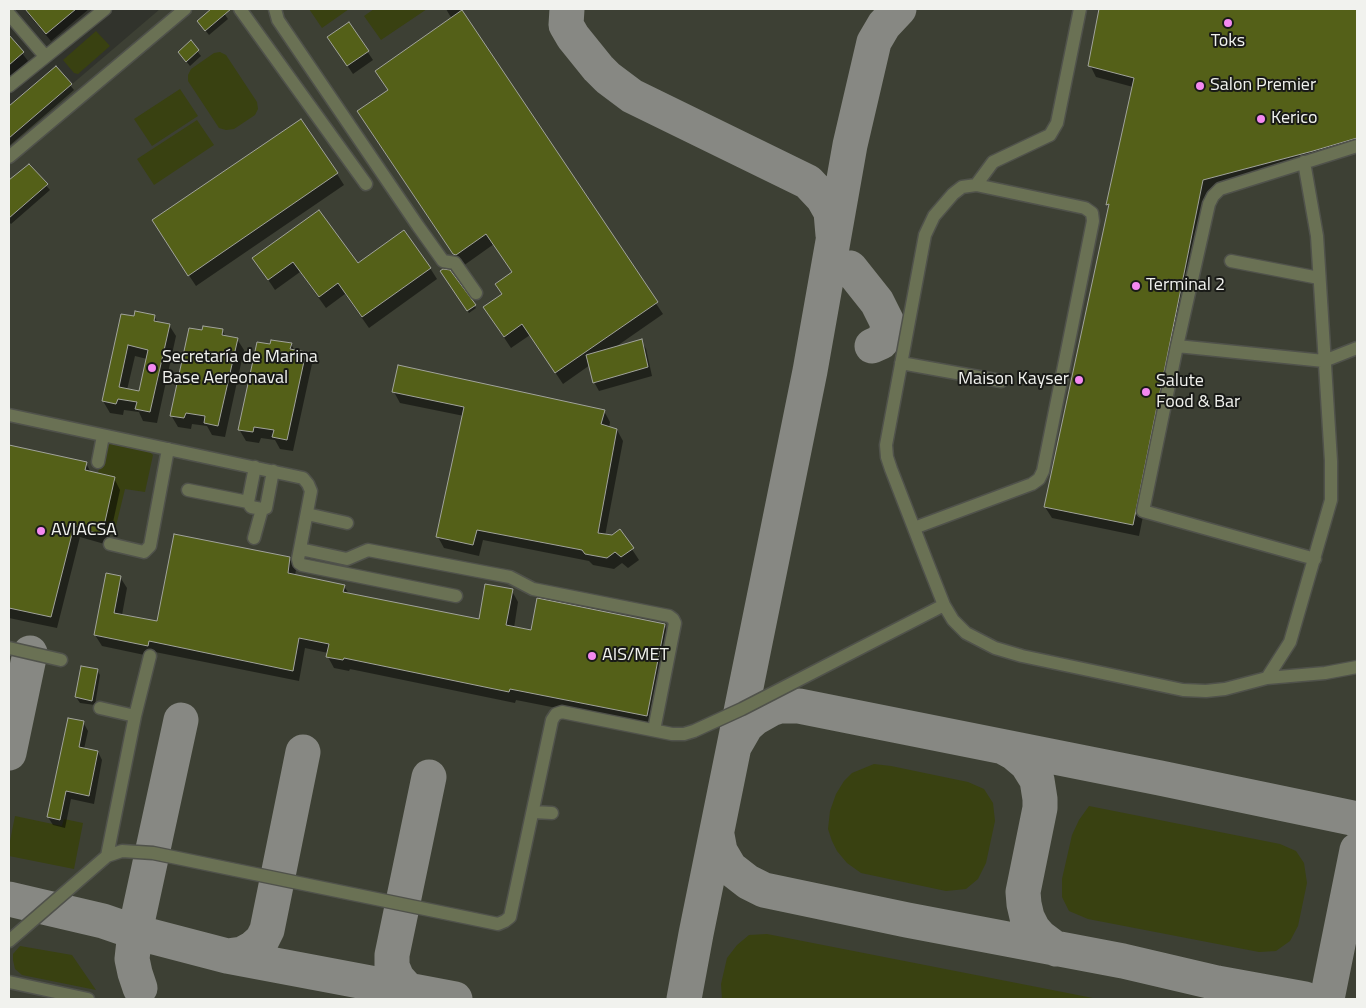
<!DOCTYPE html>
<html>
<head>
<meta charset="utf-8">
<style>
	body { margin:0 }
	#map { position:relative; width:1366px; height:1008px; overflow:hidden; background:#31332c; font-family:"Titillium Web",sans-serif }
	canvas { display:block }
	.frame { position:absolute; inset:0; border:10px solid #f1f2ee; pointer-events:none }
</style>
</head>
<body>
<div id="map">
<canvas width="1366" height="1008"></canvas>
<div class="frame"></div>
</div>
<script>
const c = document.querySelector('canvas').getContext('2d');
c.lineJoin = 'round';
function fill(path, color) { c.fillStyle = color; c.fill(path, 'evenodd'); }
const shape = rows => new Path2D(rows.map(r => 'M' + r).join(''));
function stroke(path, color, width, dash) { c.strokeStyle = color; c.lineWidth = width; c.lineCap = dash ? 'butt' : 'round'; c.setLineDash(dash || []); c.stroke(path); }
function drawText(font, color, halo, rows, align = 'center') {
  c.font = font + ' "Titillium Web",sans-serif'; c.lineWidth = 4; c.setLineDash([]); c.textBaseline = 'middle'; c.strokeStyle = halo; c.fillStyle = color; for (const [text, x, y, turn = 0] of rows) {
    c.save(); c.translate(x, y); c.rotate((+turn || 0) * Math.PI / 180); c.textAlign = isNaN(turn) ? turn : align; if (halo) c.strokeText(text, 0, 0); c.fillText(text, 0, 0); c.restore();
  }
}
fill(shape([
	[160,9,1357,9,1357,999,9,999,9,138]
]), '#3d4034');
fill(shape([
	[309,9,349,9,322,28],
	[374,9,427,9,381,40,364,16],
	[96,31,110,46,78,74,74,73,63,60],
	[220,52,226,55,257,102,258,109,255,115,234,129,226,130,219,128,188,81,188,75,191,69,214,53],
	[180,89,198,116,152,146,134,119],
	[197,120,214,145,154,185,137,159],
	[109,442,144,447,153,455,145,492,125,489,115,530,104,528,115,477,98,473,104,449],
	[874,764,891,766,968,782,984,789,993,803,995,821,986,863,978,879,966,889,946,891,861,873,847,863,837,851,832,841,828,829,830,811,836,794,844,781,852,773],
	[1089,806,1280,844,1296,851,1304,863,1307,883,1298,926,1290,941,1276,951,1259,952,1088,919,1069,911,1062,897,1062,879,1072,835,1079,820],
	[15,816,62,826,64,819,83,823,74,869,9,856,9,846],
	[767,934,1098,999,722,999,721,984,727,958,737,945,749,935],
	[20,946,72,955,96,990,22,975,15,969,13,960,13,954]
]), '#394111');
fill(shape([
	[24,9,89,9,51,41],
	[213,9,221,9,228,19,209,35,198,21],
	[446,9,465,9,461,11,663,314,614,348,641,341,646,349,652,376,599,391,594,382,590,365,563,384,530,335,511,348,491,318,513,273,494,244,463,266,461,266,365,123,389,91,452,19],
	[1101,9,1357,9,1357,151,1320,162,1209,191,1139,536,1052,518,1045,507,1110,208,1108,205,1133,87,1096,77,1090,65],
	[349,24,373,60,353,74,334,46],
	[9,36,28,61,9,77],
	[190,42,201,56,190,66,179,52],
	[56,68,74,90,9,146,9,108],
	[28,165,50,190,11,224,9,222,9,182],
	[337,174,344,185,196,286,160,232],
	[254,259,430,268,437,279,369,328,345,294,326,308,300,272,275,290],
	[441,272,450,272,476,308,469,313],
	[122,315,135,317,154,316,158,323,169,325,176,336,157,423,143,421,139,412,124,410,123,415,110,413,103,401],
	[135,356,147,359,140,393,127,390],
	[222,330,226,337,237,339,244,350,225,437,212,435,207,426,192,424,191,429,178,427,171,415,203,331],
	[291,344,295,351,306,353,312,364,293,451,280,449,275,440,261,438,259,443,246,441,239,429,271,345],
	[394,392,604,411,610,422,609,428,617,430,623,441,605,536,612,537,620,531,639,560,628,568,622,563,614,569,593,565,589,561,483,540,479,556,444,548,438,537,464,416,400,403],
	[9,446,86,463,91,473,114,478,120,490,108,545,80,537,57,628,9,618],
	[289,558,296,570,295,575,344,586,349,594,480,621,512,591,518,602,514,628,532,631,664,625,671,636,653,727,516,700,515,703,350,669,349,671,334,668,328,657,328,653,305,648,299,681,155,652,154,657,102,646,95,635,120,577,127,588,122,615,158,622],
	[97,670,100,675,95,705,80,703,76,697],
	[83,722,88,731,84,749,98,752,102,760,94,804,71,799,65,828,53,825,48,817]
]), '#0007');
stroke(shape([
	[567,9,566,25,573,37,598,68,608,78,632,96,808,182,823,198,831,212,833,235],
	[850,268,877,302,888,324,886,335,881,342,872,346],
	[735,745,746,726,755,718,771,709,780,706,799,706,1160,778,1357,819],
	[1003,747,1014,753,1027,764,1037,780,1040,799,1040,808,1023,892,1024,904,1027,917,1033,929,1040,937,1056,949],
	[9,753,30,653],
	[717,835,720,851,730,868,748,882,764,890,907,920,1123,961,1217,983,1305,999],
	[9,899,103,921,135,932,227,956,455,999],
	[227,956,242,954,253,948,262,940,267,930,303,752],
	[140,988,135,973,132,959,135,932,181,720],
	[416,993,406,988,397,978,392,966,392,955,429,777],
	[684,999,696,934,810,371,850,145,874,42,884,25,899,9],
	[1327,999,1357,850]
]), '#878883', 35);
const building = shape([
	[25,9,76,9,46,34,25,9],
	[211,9,231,9,205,31,197,21,211,9],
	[1099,9,1357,9,1357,138,1313,151,1203,180,1133,525,1044,507,1109,204,1106,205,1134,78,1088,66,1099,9],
	[462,10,658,302,555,373,522,324,504,337,483,307,502,294,495,284,512,272,486,234,456,255,453,254,357,111,388,90,375,71,462,10],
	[349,22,369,51,347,66,327,37,349,22],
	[9,35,24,52,9,65,9,35],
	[191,40,199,50,186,62,178,52,191,40],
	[56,66,72,84,9,138,9,106,56,66],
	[301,119,338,173,188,276,152,220,301,119],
	[29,164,48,184,9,218,9,180,29,164],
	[319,210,358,263,404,230,431,268,362,317,338,283,319,297,293,262,268,280,252,258,319,210],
	[443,269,450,270,476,305,467,311,440,271,443,269],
	[135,311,155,315,154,321,170,324,150,412,135,409,137,402,118,399,116,404,102,401,121,314,134,316,135,311],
	[128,345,148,350,139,391,119,387,128,345],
	[203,326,223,329,222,335,238,338,218,426,204,423,205,416,186,413,184,418,170,416,189,328,202,330,203,326],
	[642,339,648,367,593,383,586,355,642,339],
	[271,340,292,343,290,349,306,352,287,440,272,437,274,430,254,427,253,432,238,430,257,342,270,344,271,340],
	[398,365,605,410,601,424,617,429,598,533,612,535,620,529,634,548,621,557,615,552,607,558,585,554,582,550,477,530,473,545,436,537,464,407,392,392,398,365],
	[9,445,87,462,85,470,115,477,102,535,74,526,51,617,9,608,9,445],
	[174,534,290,557,288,573,345,585,343,592,479,619,485,584,513,589,506,625,531,630,537,598,665,624,647,716,510,689,509,692,344,658,343,660,326,657,329,644,299,638,293,671,149,641,148,646,94,635,106,573,121,576,114,613,157,621,174,534],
	[81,666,98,669,92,701,75,697,81,666],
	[68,718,84,721,79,747,98,751,89,796,66,791,60,820,47,817,68,718]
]);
fill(building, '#546018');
stroke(building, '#a1a39b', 1);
const minor = shape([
	[240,9,366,184],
	[275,9,278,20,418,226,443,261,455,263,476,293],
	[9,14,45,56],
	[9,86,105,9],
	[9,157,185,9],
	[976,185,993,162,1050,135,1057,123,1080,9],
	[1231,261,1319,278],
	[1177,346,1324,361,1357,348],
	[901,363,1001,381],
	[9,415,303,478,308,484,311,491,298,559,299,563,302,565,456,596],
	[98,462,103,436],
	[255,467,248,502,251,507,262,509,266,508,273,471],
	[188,490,248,502],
	[307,514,347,523],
	[914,528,1032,484,1039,479,1043,471,1093,221,1092,213,1085,208,976,185,962,187,953,194,934,216,925,235,886,445,887,457,891,469,929,567,944,605],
	[254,538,262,509],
	[110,544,144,552,150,546,168,449],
	[300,549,347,559,368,550,510,577,533,589,669,616,673,619,675,623,654,730],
	[1315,559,1143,511,1177,346,1209,204,1213,196,1220,189,1357,146],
	[9,648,61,660],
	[1267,678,1290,642,1331,500,1331,461,1317,236,1304,162],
	[100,708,135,716],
	[533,812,552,813],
	[107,856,122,851,153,853,498,924,505,921,510,917,552,720,556,714,562,712,672,734,684,734,694,731,742,709,944,605,953,620,966,633,995,648,1022,656,1183,690,1206,691,1225,689,1267,678,1325,673,1357,667],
	[9,941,107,856,135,716,150,656],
	[9,982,88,999]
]);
stroke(minor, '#50524b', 15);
stroke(minor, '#6a7154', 12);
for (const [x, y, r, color] of [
	[1228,23,5,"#f489f0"],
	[1200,86,5,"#f489f0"],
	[1261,119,5,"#f489f0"],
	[1136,286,5,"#f489f0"],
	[152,368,5,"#f489f0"],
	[1079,380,5,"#f489f0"],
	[1146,392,5,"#f489f0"],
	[41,531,5,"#f489f0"],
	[592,656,5,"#f489f0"]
]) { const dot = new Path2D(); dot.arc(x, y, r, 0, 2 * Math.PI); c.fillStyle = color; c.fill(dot); stroke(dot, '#191a17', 2); }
drawText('18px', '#f1f2ee', '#191a17', [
	["Toks",1228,42,"center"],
	["Salon Premier",1210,86],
	["Kerico",1271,119],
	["Terminal 2",1146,286],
	["Secretaría de Marina",162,358],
	["Base Aereonaval",162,379],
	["Maison Kayser",1069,380,"right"],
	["Salute",1156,382],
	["Food & Bar",1156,403],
	["AVIACSA",51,531],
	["AIS/MET",602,656]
], 'left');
</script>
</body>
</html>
